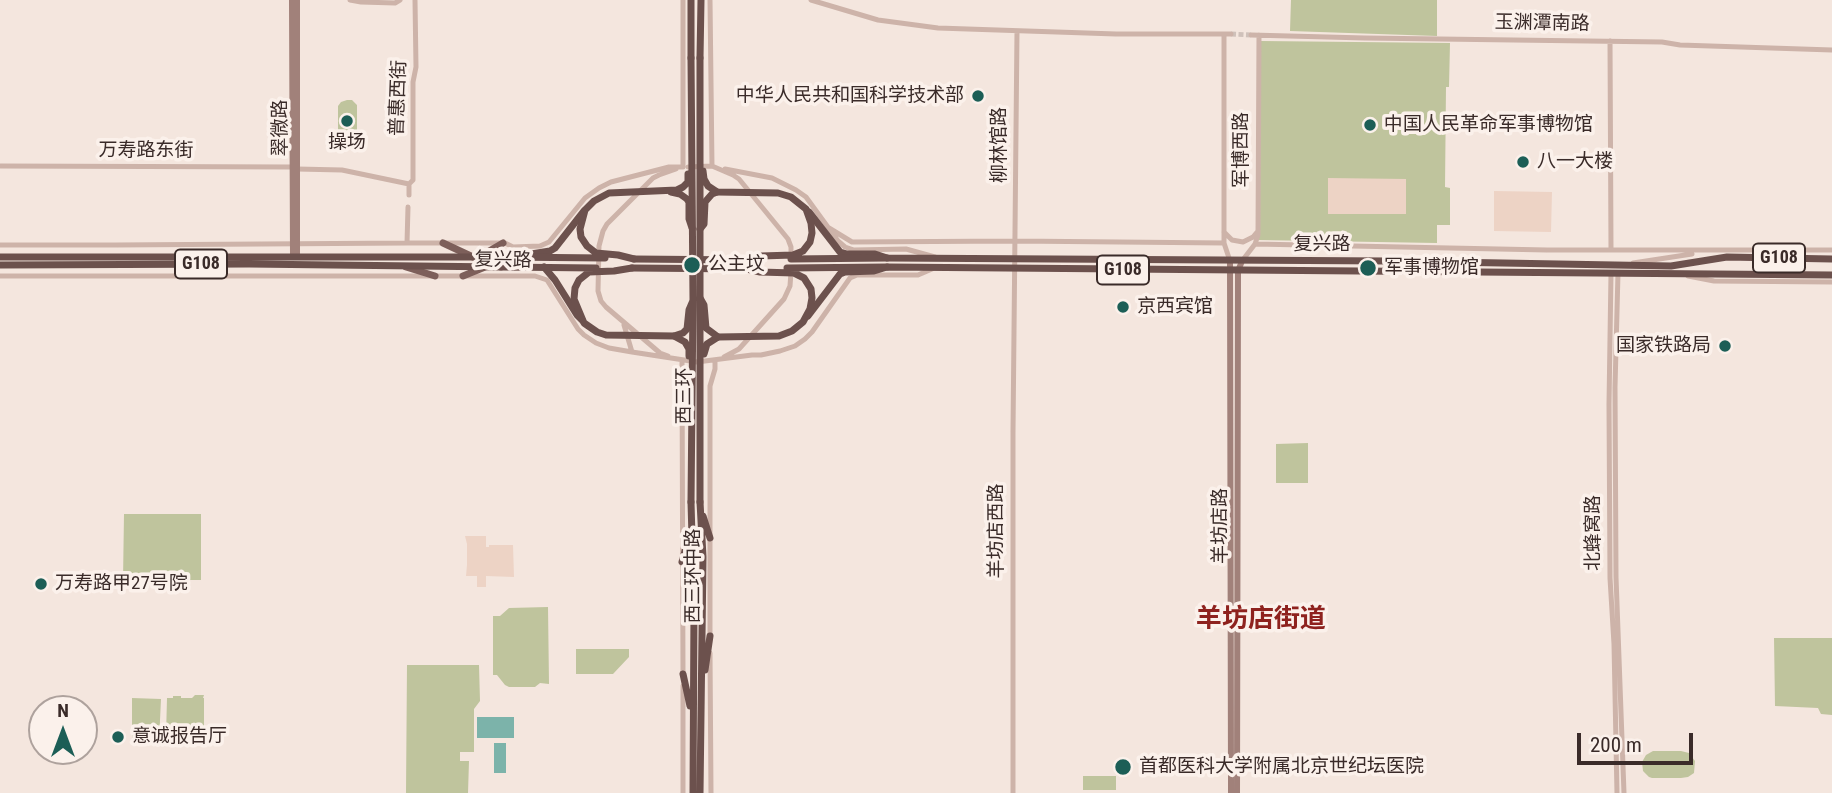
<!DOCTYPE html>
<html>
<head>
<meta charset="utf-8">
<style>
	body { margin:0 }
	#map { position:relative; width:1832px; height:793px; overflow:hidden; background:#f4e6de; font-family:"Roboto Condensed",sans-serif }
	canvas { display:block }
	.north { position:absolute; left:28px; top:695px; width:70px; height:70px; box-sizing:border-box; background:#fbf1eb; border:2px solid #aea29d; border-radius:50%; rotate:0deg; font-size:19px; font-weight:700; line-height:28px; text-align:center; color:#3a2b29 }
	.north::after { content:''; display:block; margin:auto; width:24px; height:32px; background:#1c5e56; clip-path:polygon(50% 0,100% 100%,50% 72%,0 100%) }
	.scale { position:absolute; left:1577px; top:733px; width:116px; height:32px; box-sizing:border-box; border:4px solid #3a2b29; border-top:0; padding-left:9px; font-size:21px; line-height:24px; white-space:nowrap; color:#3a2b29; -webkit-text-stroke:5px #fbf1eb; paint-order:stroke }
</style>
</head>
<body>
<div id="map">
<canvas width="1832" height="793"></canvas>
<div class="north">N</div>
<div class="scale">200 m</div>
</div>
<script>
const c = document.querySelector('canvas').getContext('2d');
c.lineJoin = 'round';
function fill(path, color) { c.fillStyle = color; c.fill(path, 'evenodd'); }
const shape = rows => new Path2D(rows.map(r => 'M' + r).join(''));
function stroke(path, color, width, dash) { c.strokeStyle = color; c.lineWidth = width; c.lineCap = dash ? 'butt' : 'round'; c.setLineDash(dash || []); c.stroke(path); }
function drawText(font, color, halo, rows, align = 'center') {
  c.font = font + ' "Roboto Condensed","Noto Sans SC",sans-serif'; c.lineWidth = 7; c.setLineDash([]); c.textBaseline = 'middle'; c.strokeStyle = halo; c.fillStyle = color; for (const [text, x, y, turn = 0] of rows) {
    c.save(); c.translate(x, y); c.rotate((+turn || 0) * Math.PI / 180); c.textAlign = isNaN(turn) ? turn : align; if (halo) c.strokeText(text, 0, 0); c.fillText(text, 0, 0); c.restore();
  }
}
fill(shape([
	[1291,0,1437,0,1437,36,1290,31],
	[1261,41,1450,43,1449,87,1446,87,1445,187,1450,188,1450,225,1437,225,1437,243,1258,240],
	[347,100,352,100,357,105,357,136,354,142,347,144,338,138,338,106,341,102],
	[1308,443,1308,483,1276,483,1276,444],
	[124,514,201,514,201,580,123,580],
	[548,607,549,684,540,683,535,687,509,687,505,685,497,675,493,675,493,616,500,616,509,608],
	[1774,638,1832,638,1832,715,1821,714,1818,708,1775,706],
	[576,649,629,649,629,657,613,674,576,674],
	[407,665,479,665,480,701,474,709,474,752,460,752,460,761,469,761,468,793,406,793],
	[195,695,204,695,203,698,204,698,204,737,167,737,166,736,167,698,173,698,173,696,181,696,181,698,192,698],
	[132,698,161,699,159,742,132,742],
	[1653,751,1681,751,1689,753,1695,761,1694,773,1688,777,1681,778,1652,778,1649,777,1643,771,1642,762,1646,755],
	[1083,776,1116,776,1116,790,1083,790]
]), '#bfc49d');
fill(shape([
	[1328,178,1406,179,1406,214,1328,214],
	[1494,191,1552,192,1551,232,1494,231],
	[465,536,486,536,486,547,489,547,489,545,513,545,514,577,486,576,486,587,477,587,477,576,466,576,467,565,467,544]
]), '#edd3c5');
fill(shape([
	[477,717,514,717,514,738,477,738],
	[494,743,506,743,506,773,494,773]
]), '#7cb3aa');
stroke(shape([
	[1231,34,1251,35]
]), '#cfc1ba', 5, [5, 2.5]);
stroke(shape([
	[350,0,361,2,395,3,400,0],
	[683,0,683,167],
	[710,0,712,166],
	[811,0,878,20,938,28,1116,34,1231,34],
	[1224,34,1224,243,1230,261],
	[1251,35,1365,38,1662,42,1680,45,1832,50],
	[1610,41,1611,250],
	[0,166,292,167],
	[688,167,712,166,733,175,739,179,788,239,791,247,791,259],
	[297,169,342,170,409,184],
	[725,169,772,178,796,190,806,197,838,241,845,247,854,250,906,249,935,257],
	[409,195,409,184,413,180,413,82,416,67,415,0],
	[829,228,852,242,1015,241,1224,243],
	[1224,232,1232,240,1243,242,1253,237,1258,231],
	[407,243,408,207],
	[1255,244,1547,250,1832,250],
	[0,245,116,245,407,243,505,243,513,247,540,246,549,242,585,198,599,188,611,182,669,167,683,167],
	[1242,261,1255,244,1258,235,1259,35],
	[1633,263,1692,254],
	[1611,273,1609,404,1610,578,1614,644,1617,793],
	[1618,273,1615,387,1616,577,1624,793],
	[0,276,535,276,547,280,578,329,584,335,596,343,609,348,632,352,697,362,752,355,761,355,780,351,795,346,805,339,812,332,850,278,857,275,918,275,932,269],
	[1688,276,1714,281,1832,282],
	[624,325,632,352],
	[668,356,660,353,606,307,601,301,598,291,599,246,603,231,607,224,653,178,659,175,676,169],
	[724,357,739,349,784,299,790,286,791,272],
	[682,361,683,676],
	[710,636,710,386,715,369,715,360],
	[710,653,711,793],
	[683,793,683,686],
	[1013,793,1013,432,1017,31]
]), '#cdb3a9', 5);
stroke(shape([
	[292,0,293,256],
	[297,0,297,257],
	[1230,261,1231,793],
	[1237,793,1238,271,1242,261]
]), '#a1817a', 6);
stroke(shape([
	[443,243,473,257],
	[479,257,503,243],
	[406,267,435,276],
	[463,276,485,267]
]), '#7d5f5a', 7);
stroke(shape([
	[691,0,691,58],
	[700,58,701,0],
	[671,192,680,194,687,199,689,202,689,219,692,228],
	[809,212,840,252,847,254,875,254,887,258,1390,261,1671,266,1727,257,1832,259],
	[700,229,704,224,705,202,712,194,717,192],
	[525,255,550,251,555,248,584,211],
	[0,257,501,257],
	[634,259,748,260],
	[0,265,249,264,501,267],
	[544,267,555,280,577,315,582,320],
	[632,268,747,269],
	[700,298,704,305,706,328,718,337],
	[808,316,840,274,845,272,874,271,887,267,1832,275],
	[674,336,683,333,687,329,689,310,692,303],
	[691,502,694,608,693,793],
	[700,502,703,557,700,793],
	[703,516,710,538],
	[682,562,690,533],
	[705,670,710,636],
	[683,674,690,706]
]), '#6c514d', 7);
stroke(shape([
	[691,58,693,299,691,502],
	[703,171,704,179,708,186,717,192,778,193,791,197,806,209,811,223,812,233,810,242,803,251,793,255,761,256,748,260],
	[501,257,605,258],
	[634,259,618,255,596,253,587,246,581,237,580,229,585,210,594,201,609,193,677,190,683,187,688,182,688,174],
	[791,259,887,258],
	[501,267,596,268],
	[632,268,614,271,589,272,579,280,575,288,574,299,584,323,597,332,606,335,674,336,685,342,689,349,689,356],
	[787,268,887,267],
	[704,354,707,344,718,337,779,336,792,331,803,322,810,309,812,298,811,289,804,278,794,273,760,272,747,269],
	[700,502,700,58]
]), '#6c514d', 7);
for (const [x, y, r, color] of [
	[978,96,7,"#1c5e56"],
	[347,121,7,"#1c5e56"],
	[1370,125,7,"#1c5e56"],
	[1523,162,7,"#1c5e56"],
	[692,265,9,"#1c5e56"],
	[1368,268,9,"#1c5e56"],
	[1123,307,7,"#1c5e56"],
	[1725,346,7,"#1c5e56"],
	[41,584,7,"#1c5e56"],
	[118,737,7,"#1c5e56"],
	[1123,767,9,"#1c5e56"]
]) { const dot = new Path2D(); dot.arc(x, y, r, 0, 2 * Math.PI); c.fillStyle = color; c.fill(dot); stroke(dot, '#fbf1eb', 2.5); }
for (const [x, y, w] of [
	[1779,258,52],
	[201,264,52],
	[1123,270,52]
]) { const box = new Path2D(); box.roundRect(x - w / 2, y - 14.5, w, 29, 5); c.fillStyle = '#fbf1eb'; c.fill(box); stroke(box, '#3a2b29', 2); }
drawText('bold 18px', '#3a2b29', null, [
	["G108",1779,258],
	["G108",201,264],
	["G108",1123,270]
]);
drawText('19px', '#3a2b29', '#fbf1eb', [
	["玉渊潭南路",1542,24,1],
	["普惠西街",399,98,-88],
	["翠微路",281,128,-90],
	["柳林馆路",1000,145,-90],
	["军博西路",1242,150,-90],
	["万寿路东街",146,151],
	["复兴路",1322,245],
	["复兴路",503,261,1],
	["西三环",685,396,-90],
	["羊坊店路",1221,526,-90],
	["羊坊店西路",997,531,-90],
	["北蜂窝路",1594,533,-90],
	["西三环中路",694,576,-90]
]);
drawText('19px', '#3a2b29', '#fbf1eb', [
	["中华人民共和国科学技术部",964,96,"right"],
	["中国人民革命军事博物馆",1384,125],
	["操场",347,143,"center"],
	["八一大楼",1537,162],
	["公主坟",708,265],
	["军事博物馆",1384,268],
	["京西宾馆",1137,307],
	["国家铁路局",1711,346,"right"],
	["万寿路甲27号院",55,584],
	["意诚报告厅",132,737],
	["首都医科大学附属北京世纪坛医院",1139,767]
], 'left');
drawText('bold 26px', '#8e221e', '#fbf1eb', [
	["羊坊店街道",1261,620]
]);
</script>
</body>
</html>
